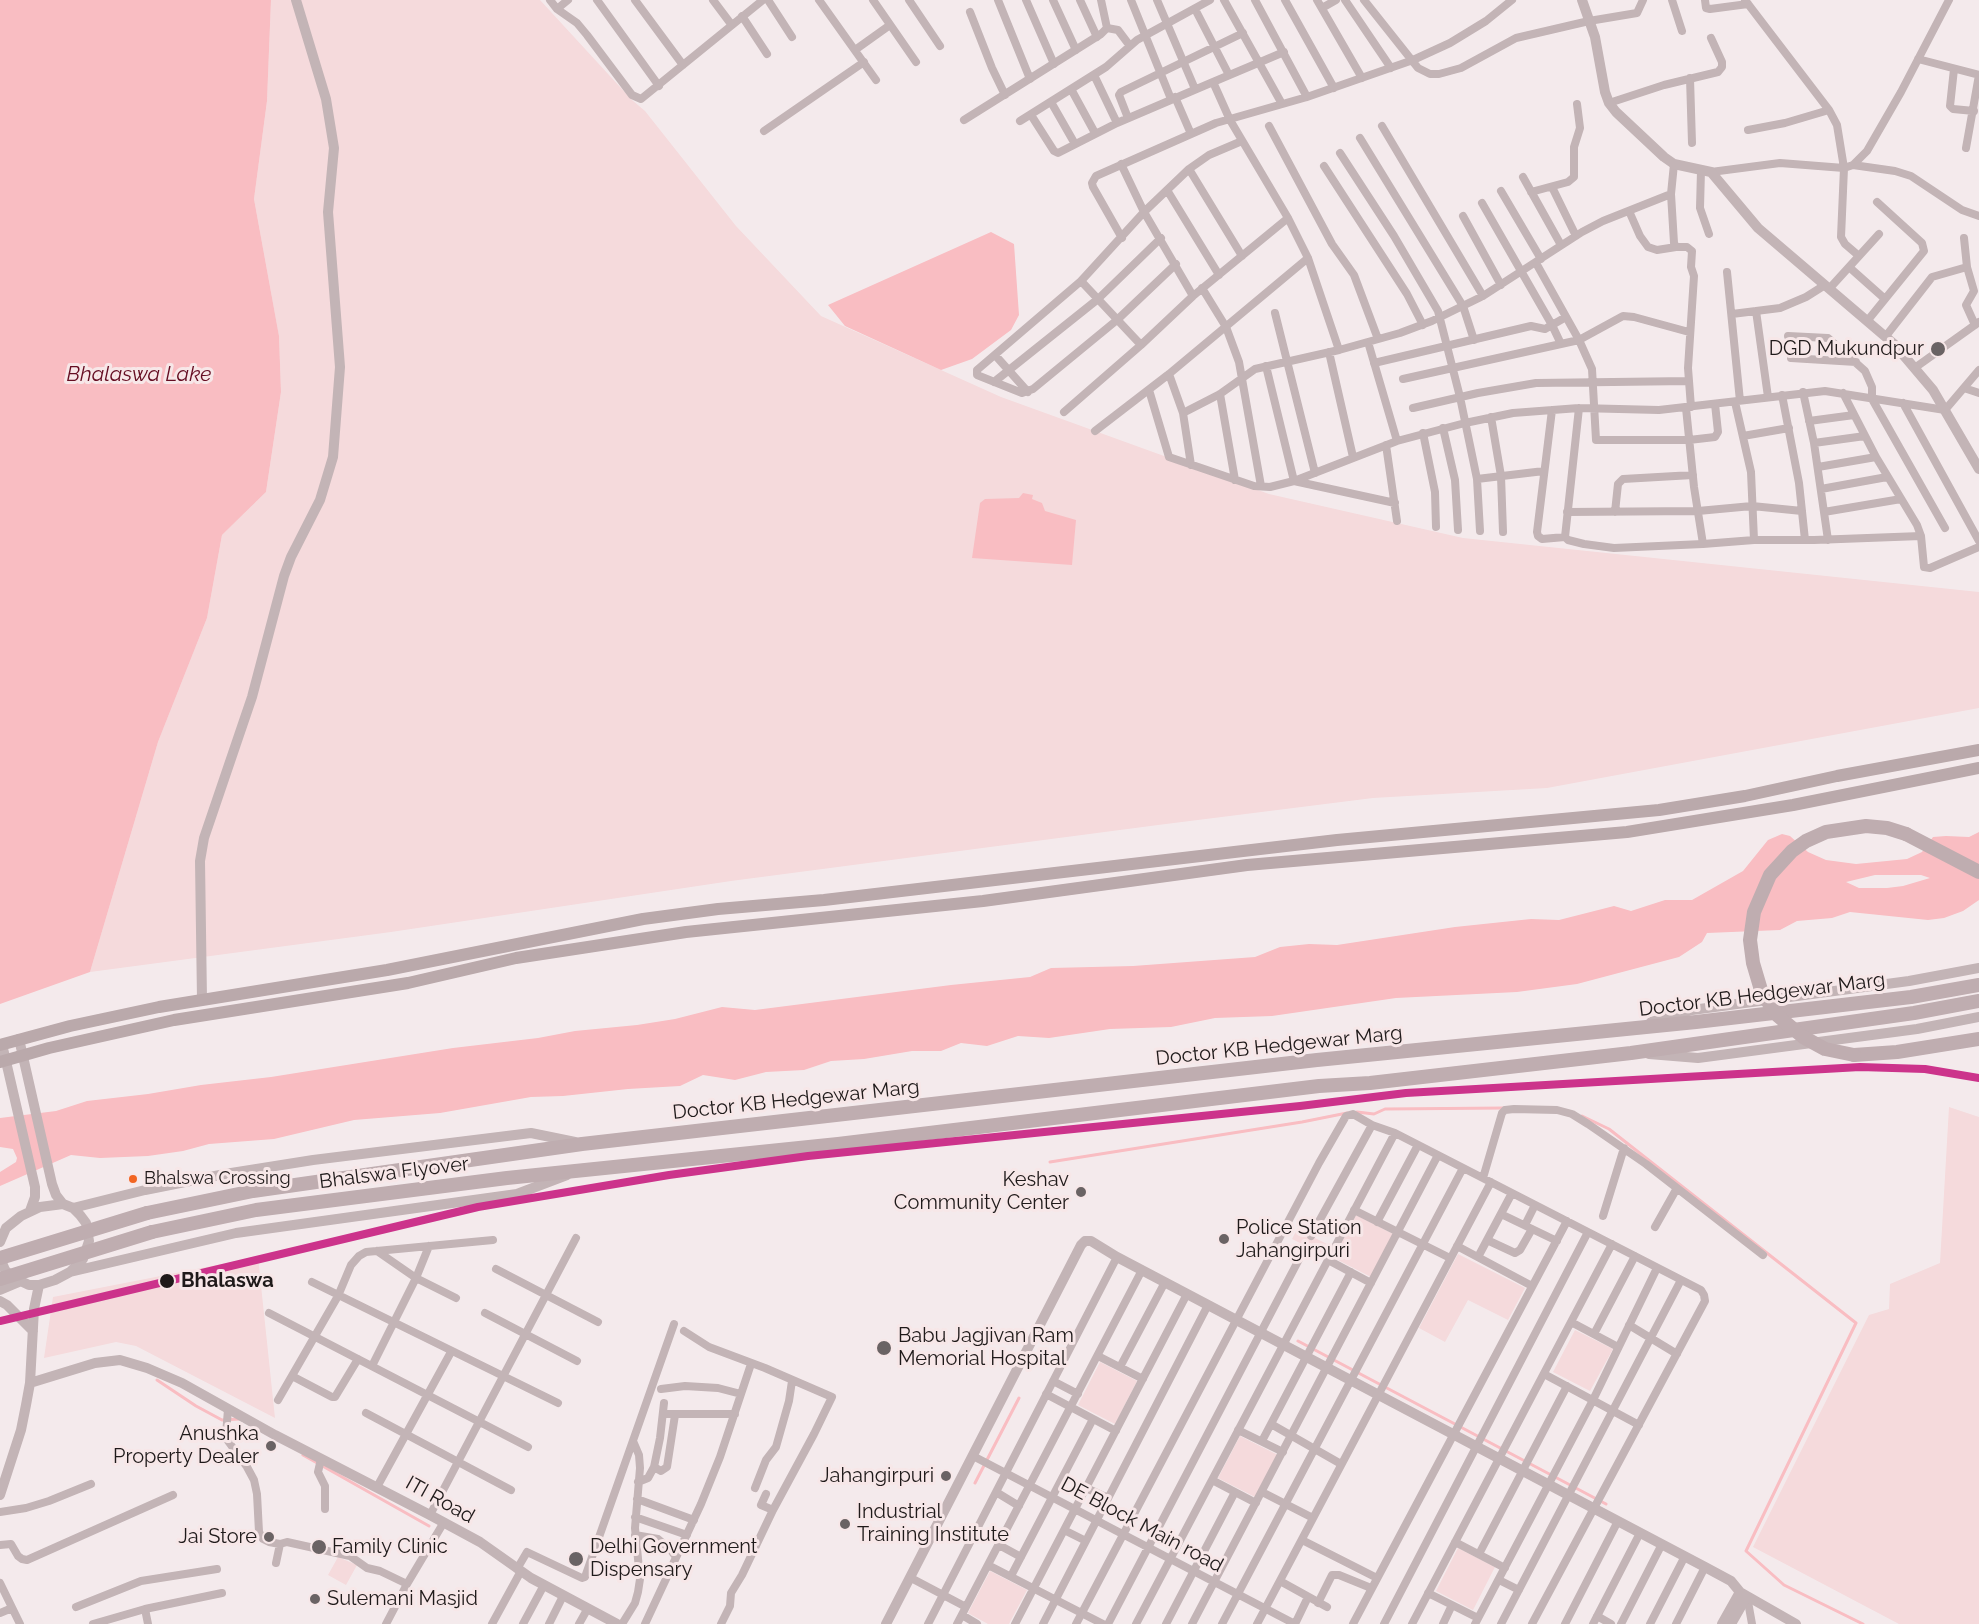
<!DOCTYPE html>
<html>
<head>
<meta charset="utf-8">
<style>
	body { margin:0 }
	canvas { display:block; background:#f4eaec }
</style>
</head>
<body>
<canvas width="1979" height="1624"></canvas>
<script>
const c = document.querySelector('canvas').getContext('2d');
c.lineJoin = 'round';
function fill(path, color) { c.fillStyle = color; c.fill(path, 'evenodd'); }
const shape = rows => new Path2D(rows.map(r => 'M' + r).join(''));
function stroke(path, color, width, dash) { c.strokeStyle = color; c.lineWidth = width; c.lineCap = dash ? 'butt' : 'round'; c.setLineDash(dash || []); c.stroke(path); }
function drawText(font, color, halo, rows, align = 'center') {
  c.font = font + ' Raleway,sans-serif'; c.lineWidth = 6; c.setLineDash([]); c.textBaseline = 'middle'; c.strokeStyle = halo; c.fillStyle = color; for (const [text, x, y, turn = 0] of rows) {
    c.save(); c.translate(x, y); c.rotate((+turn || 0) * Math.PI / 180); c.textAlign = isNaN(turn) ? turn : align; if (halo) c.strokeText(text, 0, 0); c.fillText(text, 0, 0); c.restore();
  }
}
fill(shape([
	[271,0,540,0,632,100,645,111,736,226,821,316,1001,397,1269,494,1463,538,1979,592,1979,708,1547,788,1373,798,1158,825,731,881,391,932,90,972,158,742,207,618,222,535,266,492,281,392,279,336,254,199,267,101],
	[1949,1107,1979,1117,1979,1624,1899,1624,1753,1547,1869,1315,1889,1309,1890,1284,1940,1263],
	[1356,1215,1393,1234,1371,1277,1334,1258],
	[1297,1229,1331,1246,1326,1256,1292,1239],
	[1458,1254,1525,1288,1508,1320,1468,1300,1445,1342,1419,1328],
	[258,1257,275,1418,136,1346,116,1342,44,1358,53,1297],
	[1575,1330,1613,1349,1590,1391,1553,1372],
	[1100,1362,1137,1381,1115,1424,1078,1405],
	[1240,1436,1278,1455,1255,1497,1218,1478],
	[1458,1548,1495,1567,1473,1610,1436,1591],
	[338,1557,357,1565,346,1585,328,1575],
	[990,1571,1027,1590,1009,1624,988,1624,968,1613]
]), '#f5dadc');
fill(shape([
	[0,0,271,0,267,101,254,199,279,336,281,392,266,492,222,535,207,618,158,742,90,972,0,1004],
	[991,232,1014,244,1019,315,1011,330,972,359,941,370,845,326,828,305],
	[1023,493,1033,495,1032,499,1042,503,1045,511,1076,520,1072,565,972,558,980,503,985,499,1019,498],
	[1979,832,1979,900,1963,911,1944,918,1928,920,1850,912,1832,918,1797,921,1780,930,1707,933,1702,942,1679,957,1577,984,1517,992,1396,998,1272,1016,1215,1018,1171,1027,1110,1029,1049,1038,1018,1036,987,1046,961,1043,941,1051,912,1051,864,1059,831,1061,804,1070,766,1072,735,1080,703,1075,680,1086,628,1089,563,1096,531,1097,440,1113,354,1120,274,1139,209,1144,183,1151,148,1156,100,1158,71,1155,0,1186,0,1172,16,1162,17,1158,13,1149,0,1147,0,1118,56,1111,87,1101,148,1094,201,1085,271,1077,453,1048,538,1038,575,1031,637,1025,675,1019,722,1007,755,1010,951,985,1030,977,1051,968,1133,966,1255,957,1280,947,1309,944,1337,945,1455,927,1531,919,1559,920,1614,906,1631,911,1665,900,1692,900,1743,871,1768,840,1782,834,1790,836,1808,852,1826,860,1856,864,1907,859,1922,852,1933,837,1946,836,1969,837],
	[1875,875,1921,875,1930,878,1903,886,1887,888,1859,888,1846,882]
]), '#f9bdc2');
stroke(shape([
	[1357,1112,1374,1114,1385,1109,1505,1108],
	[1582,1116,1609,1129,1856,1323,1746,1551,1784,1585,1863,1624],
	[1050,1162,1302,1122,1347,1113],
	[1298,1341,1606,1504],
	[157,1380,196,1406,222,1420,239,1419],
	[303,1455,429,1526],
	[975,1483,1019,1398]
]), '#f9bdc2', 3);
stroke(shape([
	[550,0,557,9,577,23,587,35,632,95,641,99,763,0],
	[597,0,659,86],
	[635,0,683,65],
	[713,0,731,24],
	[768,0,792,37],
	[819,0,876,80],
	[873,0,916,62],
	[909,0,940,46],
	[998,0,1030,79],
	[1026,0,1054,64],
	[1053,0,1076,50],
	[1080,0,1097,37],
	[1131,0,1171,99],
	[1157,0,1195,89],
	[1224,0,1282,104],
	[1255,0,1307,97],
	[1285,0,1334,88],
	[1317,0,1362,78],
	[1345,0,1391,68],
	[1364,0,1418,68,1430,74,1439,74,1461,68,1516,38,1589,21,1637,13,1643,0],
	[1672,0,1682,31],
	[1705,0,1706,8,1710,9,1748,4],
	[1745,0,1829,110,1837,125,1844,168,1841,237,1845,244,1859,256],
	[1322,8,1336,0],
	[557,9,568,0],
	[1195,9,1229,75],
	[970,12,992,68,1005,95],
	[742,16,767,54],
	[1107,28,1118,30,1130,46],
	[855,50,890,25],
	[1918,59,1979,75],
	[1954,69,1950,106,1953,109,1974,111],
	[1094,75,1117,123],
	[1690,78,1692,143],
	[1213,82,1284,52],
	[1071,89,1095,133],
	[1175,97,1191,134],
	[1051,102,1075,144],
	[1609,103,1664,85,1718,72,1722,67,1722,62,1711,38],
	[1031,115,1054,151,1058,153,1117,123,1213,82,1230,120,1288,218,1308,258,1339,350,1400,333,1432,321,1483,296,1582,232,1603,221,1671,194,1674,164],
	[1128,118,1119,95,1121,92,1243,33],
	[964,120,1101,34,1107,28,1101,0],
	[1020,121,1106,67,1137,40,1210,0],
	[1269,126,1332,244,1354,275,1378,339],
	[1382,126,1483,296],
	[1748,130,1785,123,1829,110],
	[764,131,864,62],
	[1360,138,1463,306,1474,340],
	[1242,141,1209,155,1189,169,1144,212,1081,281,1141,345,1193,296,1288,218],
	[1966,148,1979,75],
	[1340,153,1394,236,1438,311,1460,397,1477,479,1480,531],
	[1121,164,1144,212,1193,296],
	[1853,165,1895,171,1911,176,1962,210,1979,216],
	[1324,166,1407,294,1423,325],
	[1189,169,1242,256],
	[1701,170,1700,208,1709,234],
	[1711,172,1780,163,1844,168,1853,165,1867,151,1901,92,1949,0],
	[1523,177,1561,245],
	[1552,187,1576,236],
	[1167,190,1219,275],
	[1501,191,1541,259],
	[1531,192,1568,182,1574,177,1574,147,1580,128,1577,104],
	[1671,194,1674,243,1676,247,1687,247,1692,251,1691,267,1694,276,1688,368,1691,407],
	[1482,203,1552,325,1561,344],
	[1629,211,1640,236,1648,247,1657,250,1676,247],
	[1463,216,1501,285],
	[1122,238,1093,187,1092,183,1096,176,1216,123,1307,97,1413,60,1450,43,1486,21,1512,0],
	[1964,238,1967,267,1974,291,1966,305,1975,325],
	[1536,263,1579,340,1592,369,1596,440,1689,440,1715,437,1718,432,1715,404],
	[1849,267,1885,299],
	[1727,272,1740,401],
	[1081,281,977,370,977,375,1022,393,1033,389,1117,320,1176,264],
	[1202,288,1226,327,1239,362,1261,486],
	[1829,289,1879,234],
	[1756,311,1768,397],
	[1275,313,1315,473],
	[1732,314,1780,308,1806,297,1825,285],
	[1868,320,1924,251,1922,243,1877,202],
	[1788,336,1828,338,1865,371,1872,387,1872,399,1945,528],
	[1886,336,1932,277,1967,267],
	[1368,342,1397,441],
	[1329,352,1353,457],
	[995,355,1028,392],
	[1791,358,1856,362],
	[1374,363,1531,326,1545,329,1566,317],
	[1266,366,1294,481,1395,503],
	[1916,367,1979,322],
	[1169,374,1183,413,1220,394,1255,369,1339,350],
	[1403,379,1579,340,1623,316,1634,317,1689,332],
	[994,382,1098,299,1161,238],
	[1964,388,1979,393],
	[1149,390,1169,457,1254,486,1270,487,1294,481,1397,441,1465,423,1513,413,1579,408,1659,410,1825,391,1945,410,1979,370],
	[1803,392,1814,443,1828,540],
	[1843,393,1876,457,1917,525,1921,536,1924,567,1930,568,1979,547],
	[1220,394,1235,480],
	[1782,395,1799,483,1805,540],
	[1735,402,1751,472,1754,540],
	[1903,403,1979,541],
	[1413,408,1478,393,1536,383,1689,381],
	[1579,408,1565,537,1568,540,1584,544,1614,548,1703,544,1694,487,1686,408],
	[1552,410,1537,532,1538,536,1542,539,1565,537],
	[1064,412,1141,345],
	[1183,413,1191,465],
	[1491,417,1501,476,1503,532],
	[1809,421,1854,415],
	[1443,428,1455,480,1458,530],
	[1095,431,1169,374,1308,258],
	[1423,433,1435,492,1436,527],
	[1743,436,1789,428],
	[1814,443,1865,436],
	[1386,445,1397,521],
	[1818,467,1876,457],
	[1477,479,1544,471],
	[1821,489,1887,477],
	[1567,512,1698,511,1752,506,1802,511],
	[1615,512,1618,484,1623,479,1693,475],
	[1824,512,1901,499],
	[1703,544,1754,540,1814,540,1921,536],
	[1483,1178,1502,1113,1505,1110,1514,1109,1557,1110,1572,1114,1588,1124,1646,1164,1763,1255],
	[1354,1210,1450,1258],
	[1501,1214,1557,1241],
	[1603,1216,1624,1148],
	[1377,1222,1418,1145],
	[1525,1225,1535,1205],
	[1655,1227,1677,1188],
	[1311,1236,1372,1125],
	[1487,1240,1515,1253,1520,1250,1532,1229],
	[1457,1246,1532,1286],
	[377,1251,416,1278,456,1298],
	[1478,1257,1512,1193],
	[1328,1260,1371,1283],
	[496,1269,598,1322],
	[312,1282,558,1403],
	[269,1313,528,1447],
	[485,1313,577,1361],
	[1571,1322,1618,1347],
	[1629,1325,1677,1354],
	[684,1331,709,1347,765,1368,832,1397,814,1434,773,1510,742,1575,731,1593,730,1606,721,1624],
	[1594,1334,1635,1256],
	[1098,1356,1143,1379],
	[372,1366,416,1278,429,1246],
	[1120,1367,1165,1282],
	[1544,1374,1639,1425],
	[292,1376,332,1397,335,1397,358,1359],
	[1053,1381,1078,1394],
	[661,1389,685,1386,718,1388,741,1394],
	[1046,1394,1116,1431],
	[278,1400,338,1296,351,1265,359,1256,366,1252,493,1240],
	[228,1409,226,1435,228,1441,247,1467,254,1480,257,1494,259,1532,263,1539,269,1542,280,1544,287,1542,350,1556,367,1568,380,1571,407,1584],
	[366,1413,511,1490],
	[663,1414,735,1414],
	[1271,1424,1341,1464],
	[1238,1430,1283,1452],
	[1262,1441,1351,1272],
	[973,1456,1295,1624],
	[321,1459,318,1472,325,1486,325,1509],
	[654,1467,661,1471,667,1467,675,1415],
	[1212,1480,1256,1503],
	[638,1482,648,1478,654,1467,660,1438,664,1403],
	[377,1487,451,1352],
	[755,1488,766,1460,776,1447,789,1401,792,1381],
	[1086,1488,1108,1498],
	[996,1492,1019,1506],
	[1262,1492,1313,1518],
	[766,1494,761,1505,773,1510],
	[637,1499,694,1520],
	[0,1512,26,1508,49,1501,91,1484],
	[430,1515,576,1238],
	[635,1517,687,1535],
	[1064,1530,1086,1541],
	[635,1535,658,1539,670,1549,676,1557],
	[1302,1540,1377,1578],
	[1455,1542,1505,1568],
	[0,1545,11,1544,18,1556,22,1559,27,1560,173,1495],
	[999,1545,1021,1557],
	[1479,1554,1567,1386],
	[276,1563,280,1544],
	[988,1565,1103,1624],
	[517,1569,527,1552,582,1578,585,1577,674,1324],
	[1011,1576,1093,1419],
	[911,1578,966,1607],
	[1499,1580,1519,1590],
	[1280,1581,1327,1607],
	[0,1583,20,1624],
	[1428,1593,1478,1618],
	[1747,1596,1752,1624],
	[1318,1603,1332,1575,1339,1575,1371,1588],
	[76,1607,141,1581,217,1569],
	[145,1609,148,1624],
	[0,1613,12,1608],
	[962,1615,977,1624],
	[1597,1616,1611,1624],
	[93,1624,145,1609,222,1593],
	[386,1624,407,1584,444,1522],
	[492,1624,521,1571],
	[523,1624,544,1585],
	[549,1624,563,1596],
	[579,1624,588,1608],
	[622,1624,635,1603,638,1592,640,1579,635,1528,640,1468,639,1455,633,1441],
	[645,1624,701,1504,720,1457,751,1364],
	[928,1624,1117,1257],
	[957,1624,1142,1270],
	[1015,1624,1187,1294],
	[1043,1624,1208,1305],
	[1076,1624,1319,1163,1346,1116,1353,1114,1372,1125,1395,1133,1512,1193,1701,1290,1704,1295,1705,1301,1532,1624],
	[1108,1624,1306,1246],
	[1136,1624,1395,1133],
	[1166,1624,1235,1492],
	[1192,1624,1438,1155],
	[1222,1624,1463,1168],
	[1257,1624,1491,1182],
	[1295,1624,1308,1597],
	[1353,1624,1567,1221],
	[1384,1624,1588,1232],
	[1412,1624,1612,1244],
	[1443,1624,1452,1605],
	[1475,1624,1593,1400,1657,1268],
	[1501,1624,1681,1280],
	[1565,1624,1618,1521],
	[1593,1624,1640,1533],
	[1621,1624,1662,1544],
	[1650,1624,1685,1556],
	[1676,1624,1705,1567]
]), '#c3b4b6', 8);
stroke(shape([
	[1582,0,1595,37,1605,92,1609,103,1616,112,1664,157,1674,164,1711,172,1758,228,1894,344,1933,390,1979,469],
	[202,1000,200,861,204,838,252,697,284,576,291,557,320,500,333,457,340,367,328,212,334,148,326,99,296,0],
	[1651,1022,1692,1010,1909,981,1979,968],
	[19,1039,52,1184,56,1195,63,1204],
	[2,1044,35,1187,35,1197,30,1211],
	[1649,1054,1698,1058,1917,1029,1979,1017],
	[73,1208,145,1190,225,1174,313,1160,531,1133,575,1142],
	[0,1242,6,1228,21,1216,40,1207,63,1204,73,1208,80,1215,86,1223,89,1241,83,1259,70,1272,55,1280,39,1285,29,1285,12,1277,5,1270,0,1258],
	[70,1272,236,1233,517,1194,567,1175],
	[0,1290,19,1282],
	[0,1301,7,1305,33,1331],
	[30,1383,95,1363,120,1360,147,1368,182,1383,275,1435,430,1515,480,1542,531,1578,617,1624],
	[0,1495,21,1430,26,1405,30,1383,34,1309,39,1285],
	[886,1624,1081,1245,1085,1241,1091,1241,1117,1257,1705,1567,1731,1581,1740,1592,1796,1624],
	[1722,1624,1740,1592],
	[1731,1624,1747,1596]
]), '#c3b4b6', 10);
stroke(shape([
	[0,1045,70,1026,159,1007,387,970,643,919,718,909,824,900,1337,840,1659,810,1745,796,1837,776,1979,750],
	[0,1062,49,1048,174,1020,408,983,516,958,686,932,983,901,1247,865,1627,832,1793,805,1979,768]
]), '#baa9ab', 12);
stroke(shape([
	[1906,834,1979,872],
	[1854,1055,1897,1052,1979,1039],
	[147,1213,253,1191,582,1144,1317,1060,1696,1022,1911,997,1979,985],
	[152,1232,256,1210,507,1178,838,1144,1319,1086,1370,1083,1631,1053,1914,1013,1979,1001]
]), '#bfadb0', 14);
stroke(shape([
	[1854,1055,1825,1049,1803,1037,1778,1016,1768,1002,1761,990,1753,963,1750,940,1754,912,1770,875,1792,851,1806,841,1826,832,1866,826,1887,828,1906,834],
	[0,1258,147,1213],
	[0,1279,152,1232]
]), '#bfadb0', 14);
stroke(shape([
	[0,1321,478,1207,669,1175,808,1156,1300,1106,1406,1093,1860,1067,1925,1069,1979,1078]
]), '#cc338b', 8);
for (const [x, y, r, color] of [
	[1938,349,8,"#6a6364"],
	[133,1179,5,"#f26522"],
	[1081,1192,6,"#6a6364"],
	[1224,1239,6,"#6a6364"],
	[167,1281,8,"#1f1a1a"],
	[884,1348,8,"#6a6364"],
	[271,1446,6,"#6a6364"],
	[946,1476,6,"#6a6364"],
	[845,1524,6,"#6a6364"],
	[269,1537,6,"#6a6364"],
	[319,1547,8,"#6a6364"],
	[576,1559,8,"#6a6364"],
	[315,1599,6,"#6a6364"]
]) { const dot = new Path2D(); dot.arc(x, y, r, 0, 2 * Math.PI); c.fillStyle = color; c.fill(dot); stroke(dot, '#f7e7e8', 2); }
drawText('18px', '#1f1a1a', '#f7e7e8', [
	["Bhalswa Crossing",144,1179]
], 'left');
drawText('20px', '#1f1a1a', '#f7e7e8', [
	["DGD Mukundpur",1924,349,"right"],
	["Keshav",1069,1180,"right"],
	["Community Center",1069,1203,"right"],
	["Police Station",1236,1228],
	["Jahangirpuri",1236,1251],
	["Babu Jagjivan Ram",898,1336],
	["Memorial Hospital",898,1359],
	["Anushka",259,1434,"right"],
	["Property Dealer",259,1457,"right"],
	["Jahangirpuri",934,1476,"right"],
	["Industrial",857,1512],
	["Training Institute",857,1535],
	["Jai Store",257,1537,"right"],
	["Family Clinic",332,1547],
	["Delhi Government",590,1547],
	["Dispensary",590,1570],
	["Sulemani Masjid",327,1599]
], 'left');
drawText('20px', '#1f1a1a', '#f7e7e8', [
	["Doctor KB Hedgewar Marg",1762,995,-7],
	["Doctor KB Hedgewar Marg",1279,1046,-6],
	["Doctor KB Hedgewar Marg",796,1100,-6],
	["Bhalswa Flyover",394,1173,-7],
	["ITI Road",440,1500,29],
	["DE Block Main road",1142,1525,28]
]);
drawText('bold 20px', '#1f1a1a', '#f7e7e8', [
	["Bhalaswa",181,1281]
], 'left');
drawText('italic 21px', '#650d22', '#f7e7e8', [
	["Bhalaswa Lake",139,375]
]);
</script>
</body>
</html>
